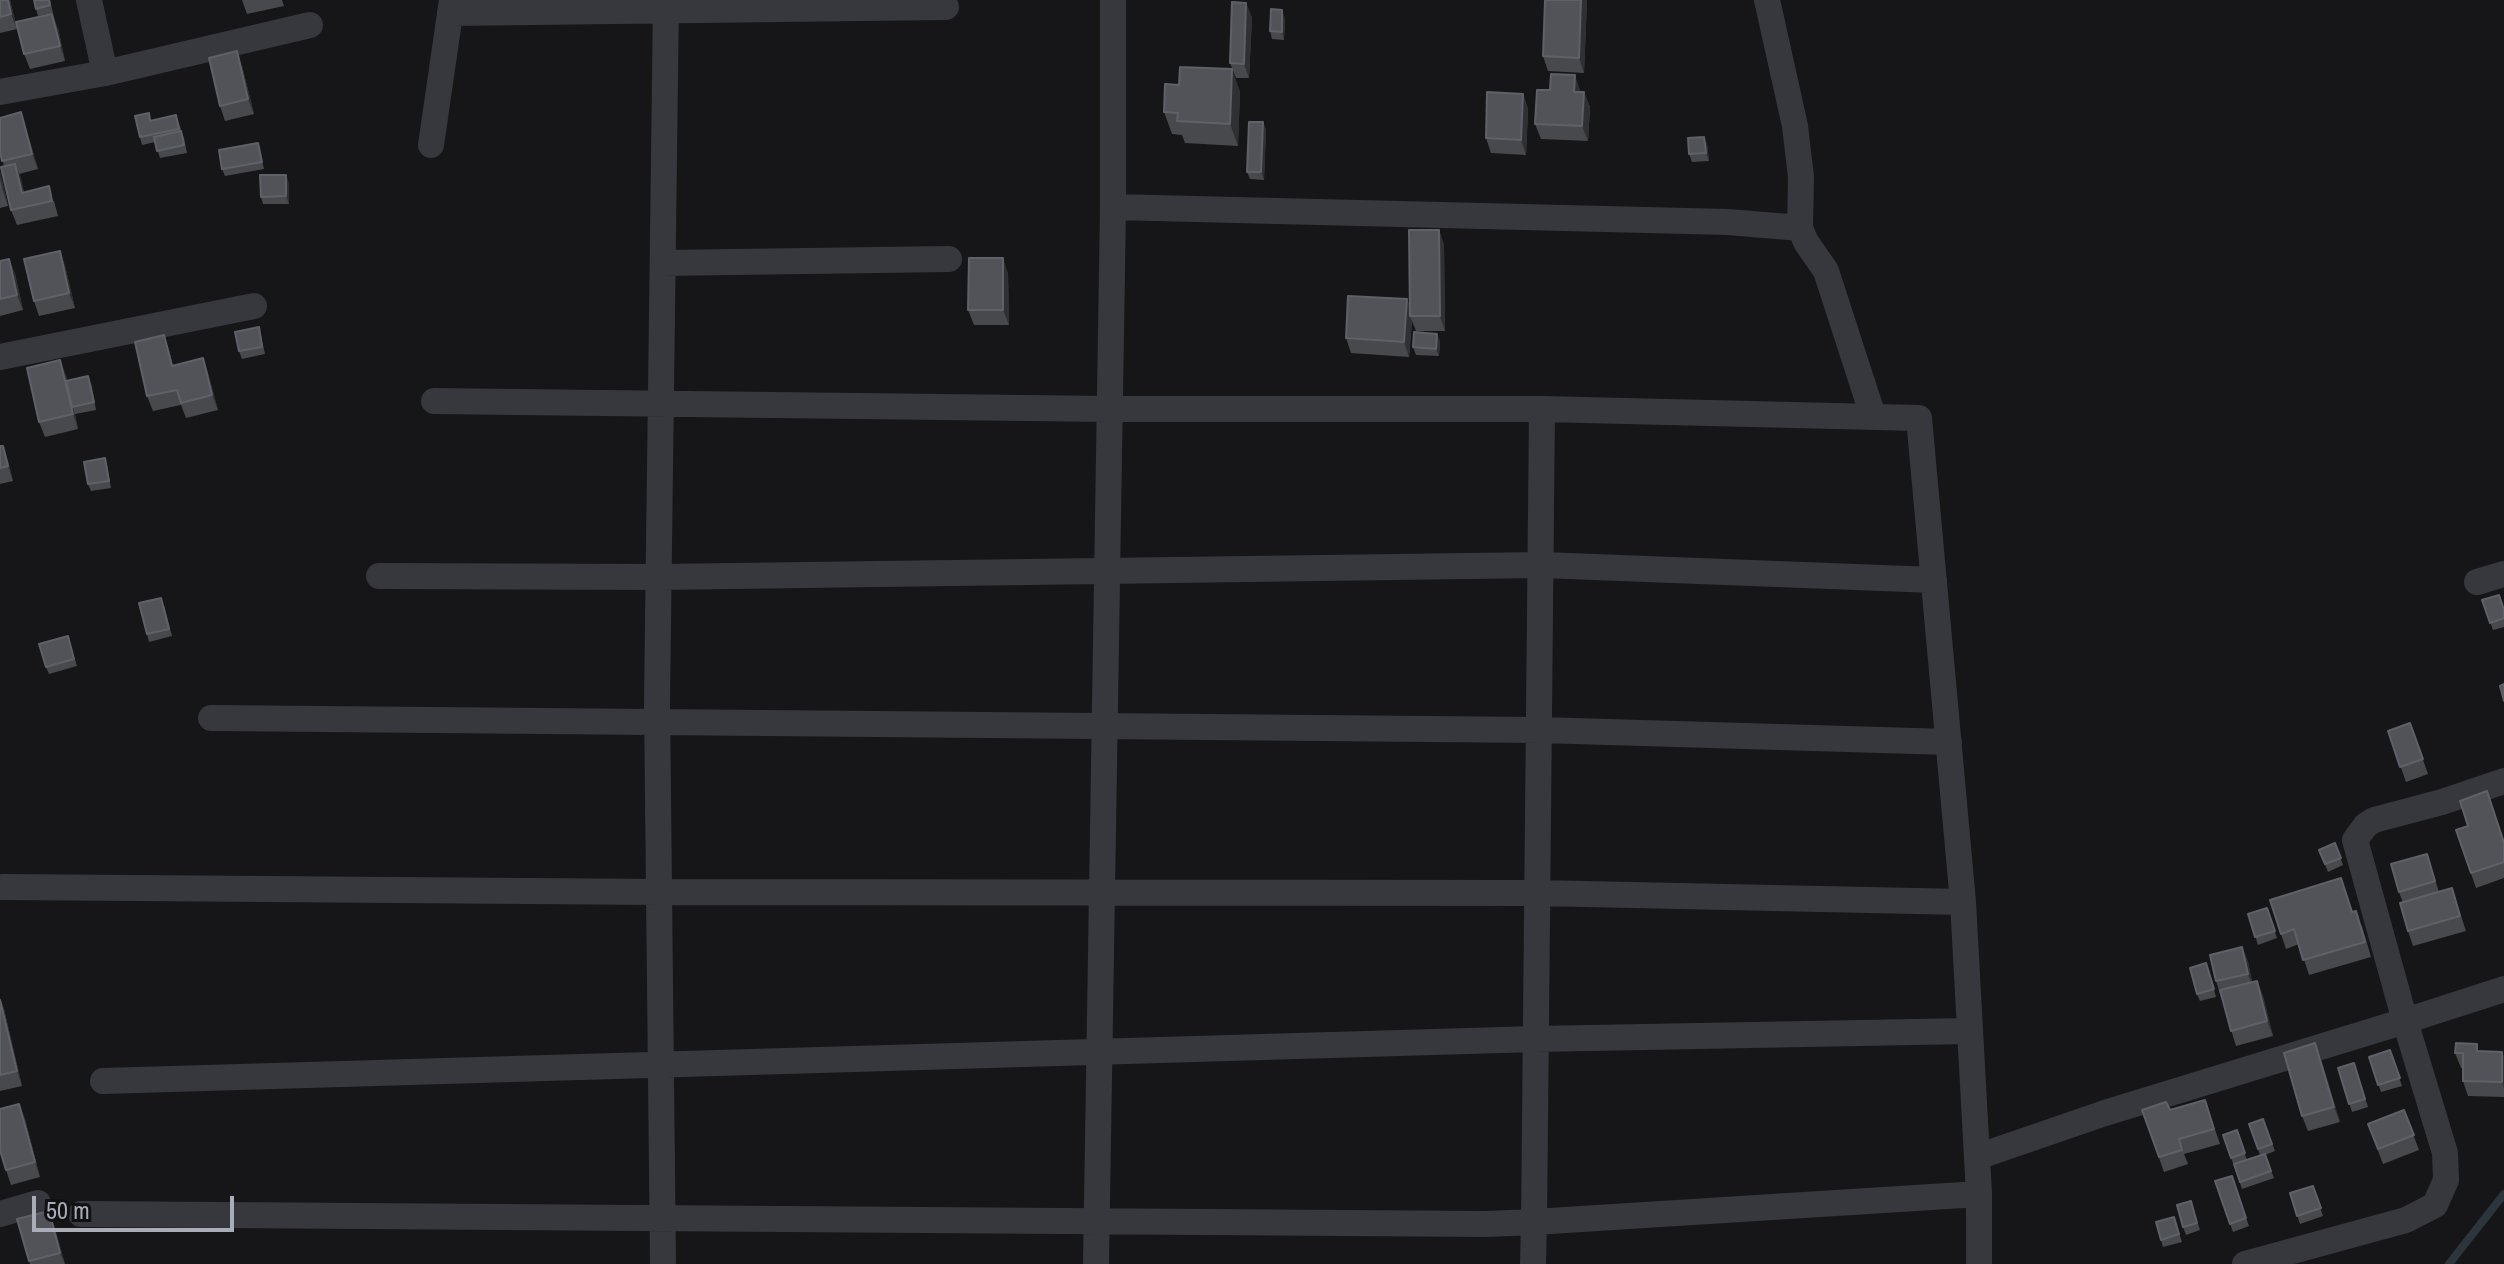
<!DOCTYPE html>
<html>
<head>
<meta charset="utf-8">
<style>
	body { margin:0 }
	#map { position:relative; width:2504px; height:1264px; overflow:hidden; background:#161618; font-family:"Archivo Narrow",sans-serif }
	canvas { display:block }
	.scale { position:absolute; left:32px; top:1196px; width:202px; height:36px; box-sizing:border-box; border:4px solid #a8adb8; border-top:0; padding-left:10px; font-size:24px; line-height:28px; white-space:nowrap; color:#a8adb8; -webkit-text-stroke:6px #111113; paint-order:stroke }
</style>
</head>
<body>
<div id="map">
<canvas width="2504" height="1264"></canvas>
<div class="scale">50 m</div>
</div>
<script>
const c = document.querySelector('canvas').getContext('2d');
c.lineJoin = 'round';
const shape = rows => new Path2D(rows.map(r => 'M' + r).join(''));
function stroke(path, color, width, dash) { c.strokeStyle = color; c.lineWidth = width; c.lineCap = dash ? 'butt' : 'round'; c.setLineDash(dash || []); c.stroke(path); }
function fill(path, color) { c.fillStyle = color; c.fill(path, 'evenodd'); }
stroke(shape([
	[2449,1264,2504,1194]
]), '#2c353c', 8);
stroke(shape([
	[89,0,105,73,310,25],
	[1113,0,1113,207,1728,222,1800,228],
	[1767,0,1795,126,1801,177,1800,228,1806,242,1826,271,1873,416],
	[450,13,946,7],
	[0,92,105,73],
	[431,145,452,0],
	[663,263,949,259],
	[0,357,254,306],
	[379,576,659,577,1542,565,1934,580],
	[2477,582,2504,574],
	[211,718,1540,730,1949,742],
	[3,887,659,892,1538,893,1963,902],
	[103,1081,1536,1039,1968,1031],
	[1977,1157,2105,1113,2405,1021,2355,840,2366,825,2374,820,2442,802,2504,781],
	[0,1214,38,1203],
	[81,1214,1486,1224,1534,1222,1542,409,1110,409,434,401],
	[663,1264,657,702,666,0],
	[1096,1264,1113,207],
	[1533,1264,1534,1222,1979,1194,1963,902,1919,418,1542,409],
	[1979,1264,1979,1194],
	[2245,1264,2406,1220,2435,1205,2446,1180,2445,1153,2405,1021,2504,989]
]), '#37383d', 26);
fill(shape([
	[0,0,10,0,17,29,0,33],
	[50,0,53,13,38,16,36,9],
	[242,0,282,0,284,6,247,14],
	[1545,0,1587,0,1584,73,1548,71,1543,56],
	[1246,3,1252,18,1249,78,1236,78,1230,63],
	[1285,18,1284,40,1272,39,1270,31],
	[58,28,65,61,30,69,24,54],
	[242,66,254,114,225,121,220,106],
	[1179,85,1240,91,1238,146,1185,143,1182,135,1172,134,1164,112],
	[1580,90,1580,92,1584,92,1590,107,1588,141,1541,139,1535,124],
	[1523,94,1528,109,1526,155,1491,153,1486,138],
	[21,112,38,169,19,174,24,192,54,201,58,216,17,225,11,210,4,166,0,152],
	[176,115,184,138,187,153,160,158,155,142,142,145,140,137],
	[1263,122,1266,130,1264,180,1250,179,1247,172],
	[1704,137,1707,144,1709,161,1692,162,1689,154],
	[258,143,264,169,225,176,222,169],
	[0,172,8,206,0,208],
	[289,183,289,204,263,204,261,197],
	[1439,230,1444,245,1445,331,1416,331,1412,321,1409,357,1351,353,1346,338,1407,299,1410,308],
	[60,251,65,266,75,308,39,316,34,301],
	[9,259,15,274,23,310,0,316,0,261],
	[1008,273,1009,325,974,325,968,310],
	[261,335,265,354,242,359,239,351],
	[1440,341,1439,356,1416,355,1413,347],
	[169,350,173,366,203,358,208,373,218,410,186,418,181,405,153,411,147,396],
	[66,375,67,381,91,383,96,410,75,414,78,429,45,437,39,422],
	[0,446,8,461,13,481,0,484],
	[107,466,111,488,91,491,88,484],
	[2482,600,2504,610,2504,627,2493,630],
	[164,605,172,636,149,642,147,634],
	[70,643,77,666,49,674,46,667],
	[2410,723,2428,774,2406,782,2388,731],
	[2456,830,2504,842,2504,878,2476,888],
	[2335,843,2343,865,2328,872,2319,850],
	[2427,854,2439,892,2452,888,2466,931,2413,946,2408,931,2403,903,2399,892],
	[2341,878,2352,912,2362,926,2371,957,2309,975,2299,944,2286,949,2281,934],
	[2267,908,2277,938,2258,945,2248,914],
	[2242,947,2248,962,2252,982,2257,981,2263,996,2273,1036,2236,1046,2216,981],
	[2209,971,2216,997,2200,1001,2197,994],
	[0,998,4,1009,22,1086,0,1091],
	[2315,1043,2340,1122,2308,1131,2302,1116],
	[2390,1050,2402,1086,2381,1092,2369,1057],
	[2480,1051,2502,1052,2504,1057,2504,1097,2468,1096,2463,1081,2463,1068,2461,1068,2455,1053],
	[2354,1063,2368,1107,2352,1112,2338,1068],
	[2205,1100,2220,1144,2184,1154,2188,1164,2164,1172,2142,1110,2170,1110],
	[19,1104,25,1119,40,1177,11,1185,6,1170],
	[2404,1110,2419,1150,2383,1164,2368,1124],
	[2263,1119,2275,1151,2265,1155,2274,1178,2242,1189,2223,1135,2237,1130,2247,1160,2260,1155,2249,1124],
	[2232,1176,2249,1226,2233,1232,2215,1181],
	[2313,1186,2323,1216,2300,1224,2290,1193],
	[2191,1201,2200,1230,2186,1235,2183,1227],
	[2174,1217,2182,1242,2163,1247,2156,1222],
	[17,1219,54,1225,65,1264,30,1264]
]), '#47494d');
fill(shape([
	[8,0,10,0,17,29,11,14],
	[1581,0,1587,0,1584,73,1579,58],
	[1246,3,1252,18,1249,78,1244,64],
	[1282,10,1285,18,1284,40,1282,32],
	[52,14,58,28,65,61,60,46],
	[237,51,242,66,254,114,248,99],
	[1232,69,1240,91,1238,146,1230,124],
	[1575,75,1580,90,1580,106,1574,92],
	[1584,92,1590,107,1588,141,1582,126],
	[1523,94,1528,109,1526,155,1521,140],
	[21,112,26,127,38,169,32,154],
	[1263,122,1266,130,1264,180,1261,172],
	[1704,137,1707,144,1709,161,1706,153],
	[15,164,21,178,28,208,22,193],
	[0,172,8,206,3,191,0,179],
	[286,175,289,183,289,204,286,196],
	[1439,230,1444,245,1445,331,1440,316],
	[60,251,65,266,75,308,69,293],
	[1003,258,1008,273,1009,325,1003,310],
	[9,259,15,274,23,310,17,295],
	[1407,299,1412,314,1410,316,1412,321,1409,357,1404,342],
	[1437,334,1440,341,1439,356,1436,349],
	[164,335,169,350,177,381,172,366],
	[203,358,208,373,218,410,212,395],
	[60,360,66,375,78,429,73,414],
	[3,446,8,461,13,481,8,466],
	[2242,947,2248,962,2254,989,2248,974],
	[2257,981,2263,996,2273,1036,2267,1021],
	[0,998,4,1009,22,1086,17,1071],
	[2315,1043,2321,1058,2340,1122,2334,1107],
	[2502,1052,2504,1057,2504,1089,2502,1082],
	[19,1104,25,1119,40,1177,35,1162],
	[49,1211,54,1225,65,1264,60,1253]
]), '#2f3033');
const building = shape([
	[0,0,8,0,11,14,0,17,0,0],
	[34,0,49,0,50,5,36,9,34,0],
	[1545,0,1581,0,1579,58,1543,56,1545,0],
	[1232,2,1246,3,1244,64,1230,63,1232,2],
	[1271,9,1282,10,1282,32,1270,31,1271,9],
	[52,14,60,46,24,54,16,22,52,14],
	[237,51,248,99,220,106,209,58,237,51],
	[1180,67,1232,69,1230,124,1177,121,1178,113,1164,112,1165,84,1179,85,1180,67],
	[1551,74,1575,75,1574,92,1584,92,1582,126,1535,124,1537,90,1550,90,1551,74],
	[1487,92,1523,94,1521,140,1486,138,1487,92],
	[21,112,32,154,2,161,0,152,0,118,21,112],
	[149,113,150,121,176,115,179,129,140,137,135,116,149,113],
	[1249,122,1263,122,1261,172,1247,172,1249,122],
	[181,131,184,145,157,151,154,137,181,131],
	[1704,137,1706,153,1689,154,1688,138,1704,137],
	[258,143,262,162,222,169,219,150,258,143],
	[15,164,22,193,49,186,52,201,11,210,1,167,15,164],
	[260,175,286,175,286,196,261,197,260,175],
	[1409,230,1439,230,1440,316,1410,316,1409,230],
	[60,251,69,293,34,301,24,259,60,251],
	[969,258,1003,258,1003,310,968,310,969,258],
	[9,259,17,295,0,299,0,261,9,259],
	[1348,296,1407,299,1404,342,1346,338,1348,296],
	[259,327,262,347,239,351,235,332,259,327],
	[1414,332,1437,334,1436,349,1413,347,1414,332],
	[164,335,172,366,203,358,212,395,181,403,177,390,147,396,135,342,164,335],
	[60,360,73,414,39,422,27,368,60,360],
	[88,376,94,402,72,407,66,381,88,376],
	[0,446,3,446,8,466,0,468,0,446],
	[105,458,109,481,88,484,84,462,105,458],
	[2499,595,2504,610,2504,618,2490,623,2482,600,2499,595],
	[161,598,169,629,147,634,139,603,161,598],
	[68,636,74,659,46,667,39,644,68,636],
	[2504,684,2504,701,2500,686,2504,684],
	[2410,723,2423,759,2400,767,2388,731,2410,723],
	[2487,791,2504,843,2504,862,2471,873,2456,830,2468,826,2460,801,2487,791],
	[2335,843,2341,858,2325,864,2319,850,2335,843],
	[2427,854,2435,881,2399,892,2391,864,2427,854],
	[2341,878,2352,912,2356,911,2365,942,2303,960,2294,929,2281,934,2270,900,2341,878],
	[2452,888,2460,916,2408,931,2400,903,2452,888],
	[2267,908,2275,931,2255,937,2248,914,2267,908],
	[2242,947,2248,974,2216,981,2210,955,2242,947],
	[2206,963,2214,989,2197,994,2190,968,2206,963],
	[2257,981,2267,1021,2231,1031,2220,990,2257,981],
	[0,1000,17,1071,0,1075,0,1000],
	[2315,1043,2334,1107,2302,1116,2284,1053,2315,1043],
	[2456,1043,2477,1044,2477,1051,2502,1052,2502,1082,2463,1081,2463,1053,2455,1053,2456,1043],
	[2390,1050,2400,1078,2378,1085,2369,1057,2390,1050],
	[2354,1063,2365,1099,2349,1104,2338,1068,2354,1063],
	[2205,1100,2214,1129,2179,1139,2182,1150,2159,1157,2142,1110,2166,1102,2170,1110,2205,1100],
	[19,1104,35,1162,6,1170,0,1150,0,1109,19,1104],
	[2404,1110,2414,1135,2378,1149,2368,1124,2404,1110],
	[2263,1119,2272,1144,2258,1149,2249,1124,2263,1119],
	[2237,1130,2245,1153,2231,1158,2223,1135,2237,1130],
	[2265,1154,2271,1171,2240,1182,2234,1164,2265,1154],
	[2232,1176,2246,1218,2230,1224,2215,1181,2232,1176],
	[2313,1186,2321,1208,2297,1216,2290,1193,2313,1186],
	[2191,1201,2197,1223,2183,1227,2177,1205,2191,1201],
	[49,1211,60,1253,29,1261,17,1219,49,1211],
	[2174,1217,2179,1234,2161,1240,2156,1222,2174,1217]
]);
fill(building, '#525359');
stroke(building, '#5f6168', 2);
</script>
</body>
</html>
